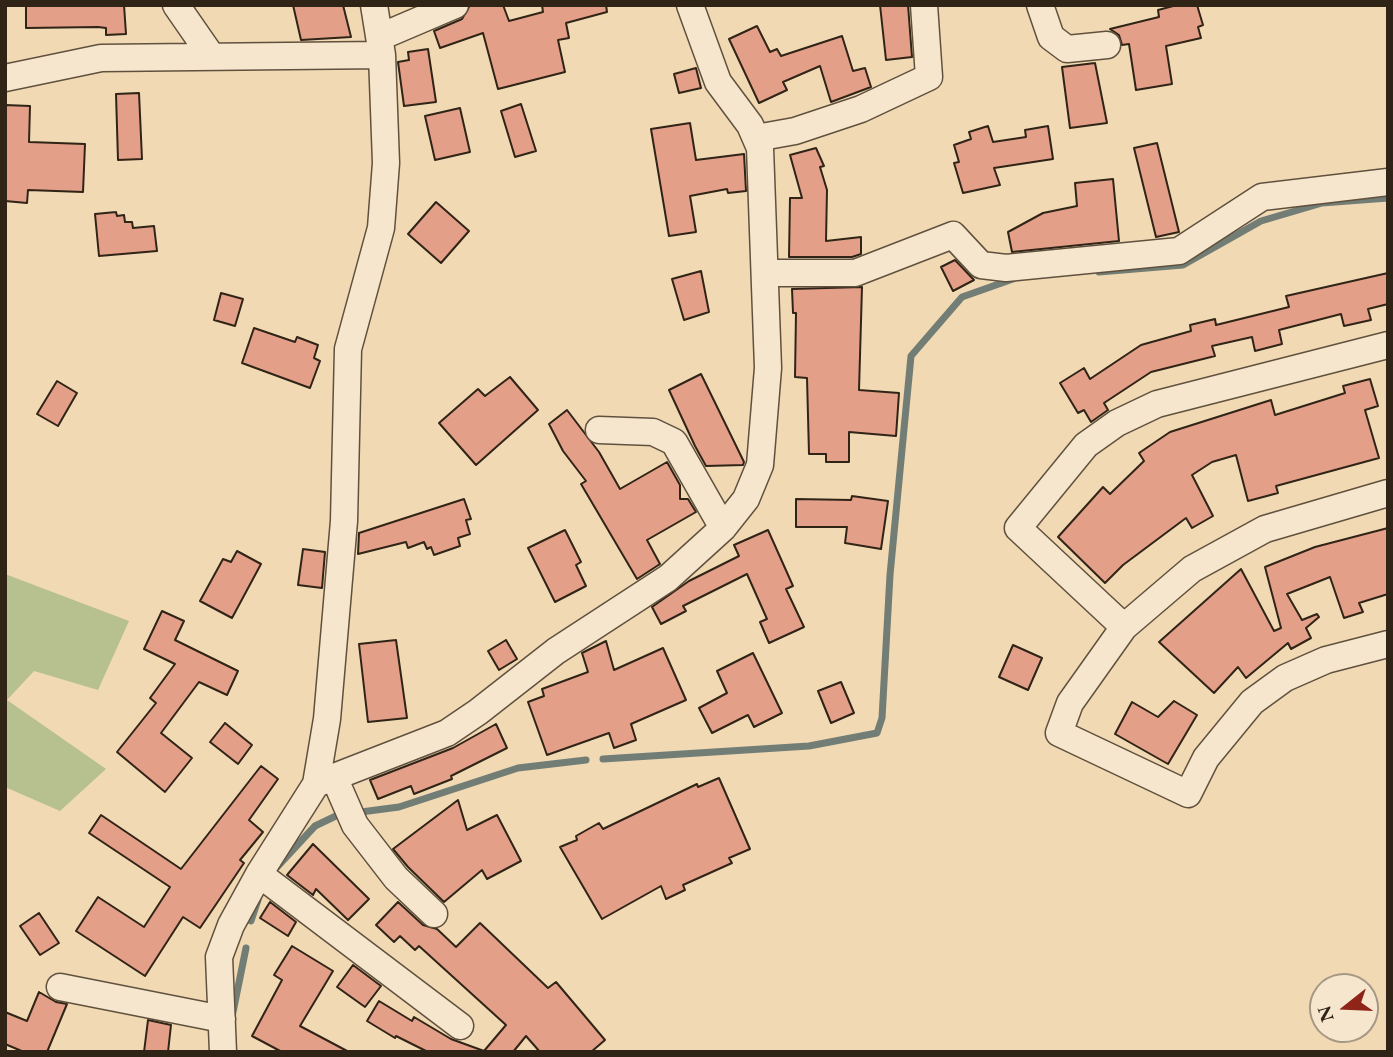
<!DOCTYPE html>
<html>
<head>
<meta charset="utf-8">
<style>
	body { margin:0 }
	#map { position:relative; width:1393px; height:1057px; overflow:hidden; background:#f1d9b3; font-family:"EB Garamond",serif }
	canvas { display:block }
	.frame { position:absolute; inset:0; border:7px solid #302417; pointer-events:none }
	.north { position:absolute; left:1309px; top:973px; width:70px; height:70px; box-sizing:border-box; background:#f6e6ce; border:2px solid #a79885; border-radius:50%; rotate:252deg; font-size:19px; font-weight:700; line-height:28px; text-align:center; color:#302417 }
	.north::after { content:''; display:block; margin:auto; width:24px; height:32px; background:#8f2418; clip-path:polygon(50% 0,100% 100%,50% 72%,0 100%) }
</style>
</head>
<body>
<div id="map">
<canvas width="1393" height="1057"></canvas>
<div class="frame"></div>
<div class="north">N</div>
</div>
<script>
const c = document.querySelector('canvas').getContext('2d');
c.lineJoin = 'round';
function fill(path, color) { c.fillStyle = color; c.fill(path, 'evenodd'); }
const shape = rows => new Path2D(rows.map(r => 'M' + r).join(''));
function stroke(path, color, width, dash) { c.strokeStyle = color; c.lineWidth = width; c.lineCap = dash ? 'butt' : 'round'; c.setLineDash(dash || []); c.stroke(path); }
fill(shape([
	[5,574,129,621,98,690,34,671,7,700,106,769,60,811,5,787]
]), '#b7c08f');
stroke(shape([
	[1099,272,1183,265,1261,221,1322,203,1388,198],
	[603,759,809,746,877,733,882,718,890,575,911,356,962,297,1013,279],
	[361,812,399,807,518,768,586,760],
	[277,867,315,826,340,814],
	[251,921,258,900],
	[232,1017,246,948]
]), '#717d75', 7);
const building = shape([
	[26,5,124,5,126,34,106,35,106,28,98,27,26,28,26,5],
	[293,5,343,5,351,37,301,40,293,5],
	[470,5,503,5,509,21,543,12,542,5,606,5,607,12,566,23,569,38,558,40,565,72,498,89,483,33,440,48,434,31,462,19,470,5],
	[880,5,908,5,912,57,886,60,880,5],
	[1177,5,1197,5,1203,25,1198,27,1201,38,1166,46,1172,84,1136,90,1129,44,1122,45,1119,35,1110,29,1159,17,1158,10,1177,5],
	[757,26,770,52,777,49,781,56,842,36,853,71,865,68,871,87,831,102,820,66,783,82,787,90,759,103,729,39,757,26],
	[428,49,436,102,404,106,398,62,409,60,408,52,428,49],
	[1095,63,1107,123,1070,128,1062,67,1095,63],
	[696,68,701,88,679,93,674,74,696,68],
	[139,93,142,159,118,160,116,94,139,93],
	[521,104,536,151,515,157,501,111,521,104],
	[5,105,30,106,29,142,85,144,83,192,28,190,27,203,5,201,5,105],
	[460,108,470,152,435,160,425,116,460,108],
	[690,123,696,160,744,154,746,191,728,193,727,189,690,196,696,232,669,236,651,129,690,123],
	[988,126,993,142,1026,137,1025,130,1048,126,1053,159,994,168,1000,185,963,193,954,163,959,162,954,145,971,139,969,132,988,126],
	[1157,143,1179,232,1156,237,1134,148,1157,143],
	[816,148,824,166,820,167,827,190,826,241,861,237,861,254,852,257,789,257,790,198,802,198,790,155,816,148],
	[1113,179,1119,241,1012,252,1008,232,1043,213,1077,206,1075,183,1113,179],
	[436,202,469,231,441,263,408,234,436,202],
	[116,212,117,216,124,215,125,222,132,222,133,228,154,226,157,251,99,256,95,214,116,212],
	[955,260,974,280,953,291,941,267,955,260],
	[701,271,709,312,684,320,672,279,701,271],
	[1388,273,1388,304,1368,309,1371,320,1344,326,1341,314,1279,330,1282,344,1255,351,1252,337,1212,346,1215,356,1151,372,1104,403,1108,410,1091,422,1084,410,1078,413,1060,383,1084,368,1090,379,1141,345,1191,331,1190,325,1215,319,1216,325,1289,307,1286,296,1388,273],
	[862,287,859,390,899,393,896,436,849,432,849,462,826,462,826,454,809,454,807,378,795,377,796,313,793,313,792,289,862,287],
	[221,293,243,299,235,326,214,320,221,293],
	[254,328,295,342,297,337,318,345,314,358,320,361,310,388,242,363,254,328],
	[701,374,744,462,743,465,706,466,695,446,669,390,701,374],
	[510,377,538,410,476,465,439,423,478,389,485,396,510,377],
	[1370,379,1378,406,1365,410,1379,458,1276,486,1278,493,1248,501,1236,455,1212,462,1192,475,1213,516,1192,528,1186,518,1123,565,1105,583,1058,537,1103,487,1110,494,1144,461,1139,453,1170,432,1271,400,1275,415,1345,393,1343,386,1370,379],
	[57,381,77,393,58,426,37,414,57,381],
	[567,410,599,452,620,489,667,462,680,485,680,499,688,499,696,512,647,540,660,564,637,579,581,484,586,481,563,451,549,424,567,410],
	[852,496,888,501,881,549,845,543,847,527,796,527,796,499,851,500,852,496],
	[464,499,471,519,466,520,470,534,458,538,460,546,434,555,431,547,427,549,424,542,408,548,406,542,358,554,359,533,464,499],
	[1388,528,1388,594,1359,603,1363,612,1344,618,1330,577,1287,594,1302,620,1317,614,1319,617,1306,628,1311,638,1291,649,1288,643,1246,678,1238,667,1214,693,1159,642,1241,569,1274,631,1281,628,1265,567,1315,547,1388,528],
	[565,530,581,562,576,565,586,586,555,602,528,548,565,530],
	[768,530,793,586,786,589,804,627,769,643,760,622,767,619,747,574,683,606,686,611,661,624,652,607,689,581,739,556,734,545,768,530],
	[303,549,325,552,322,588,298,585,303,549],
	[237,551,261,564,232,618,200,601,223,559,231,562,237,551],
	[162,611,184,621,175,640,238,671,227,695,199,682,161,733,192,758,165,792,117,752,156,703,150,698,175,664,144,649,162,611],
	[396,640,407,718,368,722,359,644,396,640],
	[506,640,517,659,499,670,488,651,506,640],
	[606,641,614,670,663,648,686,700,631,724,636,740,614,748,609,733,547,755,528,702,544,696,542,689,588,672,582,653,606,641],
	[1013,645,1042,658,1028,690,999,677,1013,645],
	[753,653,782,713,754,727,748,715,712,733,699,708,727,693,717,671,753,653],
	[841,682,854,713,831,723,818,691,841,682],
	[1174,701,1197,715,1168,764,1115,734,1132,702,1158,717,1174,701],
	[225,723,252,745,238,764,210,742,225,723],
	[496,724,507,748,451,776,452,779,414,794,411,786,378,799,370,780,453,748,496,724],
	[261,766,278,779,249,820,263,832,240,860,244,863,200,928,183,917,145,976,76,931,98,897,144,927,170,887,89,833,101,815,181,869,261,766],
	[719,778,750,849,729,858,732,863,683,885,685,890,666,899,661,886,602,919,560,847,577,840,576,836,599,823,603,829,697,784,698,787,719,778],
	[458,800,467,830,497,815,521,861,487,879,482,870,444,902,408,867,393,849,458,800],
	[313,844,369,899,348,920,316,889,313,895,287,875,313,844],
	[270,902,296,922,288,936,260,918,270,902],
	[398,902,423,925,437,929,456,947,480,923,548,988,556,982,605,1040,591,1052,540,1052,526,1036,513,1052,428,1052,396,1036,395,1038,367,1021,379,1001,412,1021,414,1017,451,1039,484,1051,506,1025,419,946,415,950,400,936,394,942,376,925,398,902],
	[39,913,59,943,40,955,20,926,39,913],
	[292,946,333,971,300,1026,349,1052,282,1052,252,1036,282,980,274,975,292,946],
	[353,965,381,986,365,1007,337,987,353,965],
	[39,992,56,1002,67,1004,47,1052,24,1052,5,1044,5,1012,27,1021,39,992],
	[148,1020,171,1025,168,1052,144,1052,148,1020]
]);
fill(building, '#e39f88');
stroke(building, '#302417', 2);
const minor = shape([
	[176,5,212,57],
	[1040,5,1051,37,1067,49,1107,45],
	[380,37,455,5],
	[5,78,101,58,382,55],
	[756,138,795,131,861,109,929,77,924,5],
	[765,273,855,273,953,235,981,265,1006,268,1179,251,1262,197,1388,182],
	[599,430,653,432,674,442,723,528],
	[1388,493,1265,529,1192,569,1124,627,1070,703,1059,733,1188,794,1206,758,1252,702,1285,678,1326,660,1388,644],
	[1124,627,1018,528,1086,445,1117,423,1157,404,1388,345],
	[334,777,355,825,396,878,434,914],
	[316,784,447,733,478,712,556,651,668,578,723,528,746,499,760,465,768,368,760,148,750,125,718,82,690,5],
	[259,874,460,1026],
	[60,987,222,1019],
	[223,1052,219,957,231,925,259,874,316,784,327,719,344,521,348,349,381,228,386,163,382,55,374,5]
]);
stroke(minor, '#60513e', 29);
stroke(minor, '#f6e6ce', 26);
</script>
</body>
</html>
